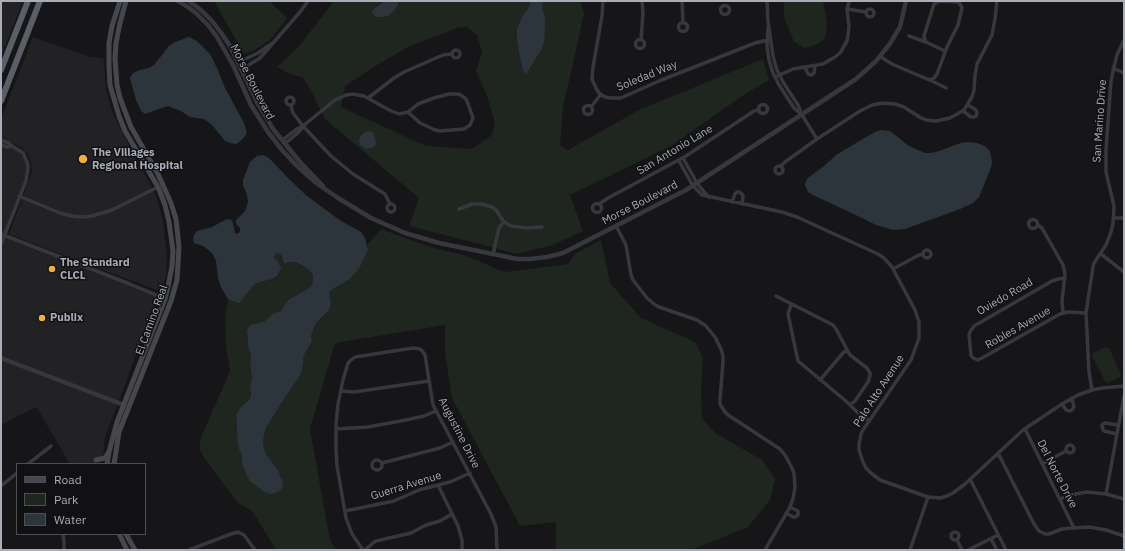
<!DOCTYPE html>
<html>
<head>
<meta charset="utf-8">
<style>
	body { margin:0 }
	#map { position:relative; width:1125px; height:551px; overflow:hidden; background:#161618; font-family:"IBM Plex Sans",sans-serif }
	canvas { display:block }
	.frame { position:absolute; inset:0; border:2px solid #a8adb8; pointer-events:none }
	.legend { position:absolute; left:16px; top:463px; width:130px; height:72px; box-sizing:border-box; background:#111113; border:1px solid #4d4f55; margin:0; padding:5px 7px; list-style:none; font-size:12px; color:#a8adb8 }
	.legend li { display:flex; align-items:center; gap:8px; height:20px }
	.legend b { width:20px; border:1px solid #4d4f55 }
</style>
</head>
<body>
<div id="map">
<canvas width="1125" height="551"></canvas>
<div class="frame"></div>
<ul class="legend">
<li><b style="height:5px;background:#45474d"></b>Road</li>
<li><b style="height:11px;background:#1e261f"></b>Park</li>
<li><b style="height:11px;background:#2c353c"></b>Water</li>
</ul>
</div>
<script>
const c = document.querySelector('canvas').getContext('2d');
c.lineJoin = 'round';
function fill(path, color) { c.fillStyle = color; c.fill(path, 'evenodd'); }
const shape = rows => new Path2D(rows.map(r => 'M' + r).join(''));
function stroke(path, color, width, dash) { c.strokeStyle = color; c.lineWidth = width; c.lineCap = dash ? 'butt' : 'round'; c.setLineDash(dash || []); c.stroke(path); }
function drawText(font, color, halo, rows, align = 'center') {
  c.font = font + ' "IBM Plex Sans",sans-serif'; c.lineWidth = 3; c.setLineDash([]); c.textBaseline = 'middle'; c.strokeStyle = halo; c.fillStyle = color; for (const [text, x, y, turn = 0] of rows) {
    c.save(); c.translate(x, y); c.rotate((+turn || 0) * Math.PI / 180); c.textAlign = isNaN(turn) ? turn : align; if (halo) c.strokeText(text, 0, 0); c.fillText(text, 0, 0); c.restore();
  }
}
fill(shape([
	[1,1,23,1,1,57],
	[33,37,90,57,103,58,104,61,106,89,112,111,123,134,149,182,157,199,163,220,167,255,166,275,163,287,161,290,157,290,89,265,9,234,32,172,31,164,28,154,21,147,1,137,1,119],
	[1,139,20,148,26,154,30,164,30,172,7,234,8,235,88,267,156,292,161,292,164,289,162,294,153,308,119,401,1,356],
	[1,360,118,404,105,436,103,457,94,459,94,462,103,464,70,464,37,408,34,408,1,425]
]), '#222225');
fill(shape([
	[214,1,269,1,287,18,270,40,255,50,244,54],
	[334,1,581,1,584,14,563,108,560,145,568,150,639,110,763,59,769,80,745,94,671,146,570,195,583,231,553,245,516,254,484,245,409,226,419,198,325,119,308,85,302,77,291,74,277,67,300,45],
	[467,27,477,35,482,52,476,71,487,96,495,123,492,135,472,149,426,146,341,107,345,86,377,65,410,46,457,28],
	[784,1,823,1,827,23,825,38,818,44,805,48,794,42,784,17],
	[381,229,427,246,463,255,488,265,493,268,505,272,568,264,575,254,601,240,610,283,641,318,695,342,703,358,701,391,702,418,715,433,762,460,775,479,770,500,748,527,691,550,556,550,556,522,520,526,452,398,445,353,445,325,335,343,310,429,330,540,336,550,276,550,253,512,237,502,205,459,199,448,202,435,230,371,226,345,225,317,228,299,238,303,253,286,257,283,274,278,277,276,282,267,280,266,278,261,274,258,276,253,280,254,281,255,283,263,286,264,290,262,296,262,307,268,310,271,313,275,312,286,294,296,281,311,272,314,265,321,255,324,247,333,248,346,251,356,250,362,252,380,250,385,251,396,249,400,238,412,236,419,238,438,238,445,242,452,242,464,249,480,282,478,266,454,263,444,264,435,266,428,282,402,299,377,302,370,304,355,312,341,311,336,315,325,318,321,329,312,331,304,329,292,333,289,350,279,353,276,360,267,368,250,367,245],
	[1106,347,1109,348,1121,374,1120,377,1108,383,1105,381,1092,356,1093,353]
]), '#1e261f');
fill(shape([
	[385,1,398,1,398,5,393,12,388,16,383,17,378,17,372,14,372,12,374,9],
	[531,1,543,1,542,9,545,16,545,28,544,42,541,50,526,74,524,72,521,62,517,39,517,29,522,17,528,9],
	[189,37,197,41,210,54,218,70,221,78,225,88,244,123,247,133,242,140,236,144,230,143,225,141,212,125,204,119,190,117,181,111,168,106,145,114,141,111,136,100,130,78,133,73,140,70,149,68,154,65,169,46,175,42],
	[882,130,890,131,909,146,925,153,931,153,939,151,961,143,967,142,977,143,985,146,989,150,991,155,992,163,991,167,986,180,979,197,973,203,960,209,905,229,893,230,876,225,860,217,813,195,808,192,805,185,806,181,808,178,824,166,836,155,866,137,877,131],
	[369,131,372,132,374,134,376,142,374,147,367,149,363,147,360,145,359,141,361,135,365,132],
	[263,155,269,158,290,180,307,196,341,221,361,232,365,238,368,250,360,267,353,276,350,279,333,289,329,292,331,304,329,311,318,321,315,325,311,336,312,341,304,355,302,370,299,377,282,402,266,428,264,435,263,444,266,454,278,470,283,483,282,488,278,492,272,494,267,493,262,490,249,480,242,464,242,453,240,452,238,445,236,415,241,407,249,400,251,396,250,385,252,379,250,362,251,356,248,346,247,331,248,328,251,325,265,321,272,314,281,311,288,300,312,286,313,275,310,271,307,268,296,262,290,262,284,264,281,255,280,254,276,253,274,258,278,261,280,266,282,267,277,276,272,279,257,283,253,286,239,303,238,303,228,299,221,287,218,278,216,261,212,253,203,246,194,243,193,240,194,235,197,231,212,227,227,219,232,220,235,233,237,234,240,232,240,228,236,224,236,220,245,211,248,202,247,195,243,185,243,180,250,162,257,156]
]), '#2c353c');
stroke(shape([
	[603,1,602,16,593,67,592,79,596,88,599,93,605,97,611,98,621,98,659,81,755,43,763,41,771,41],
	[682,1,683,23],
	[767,1,768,22],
	'720.5 10a4.5 4.5 0 1 1 9 0a4.5 4.5 0 1 1-9 0Z',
	'866 13a4 4 0 1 1 8 0a4 4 0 1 1-8 0Z',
	[847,9,866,12],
	[768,21,773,56,777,70,783,82,798,105,802,115,817,139],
	'678.5 27a4.5 4.5 0 1 1 9 0a4.5 4.5 0 1 1-9 0Z',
	[768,28,767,46,769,60,773,73,779,85,794,108,801,114],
	[909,36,926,42],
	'635.5 44a4.5 4.5 0 1 1 9 0a4.5 4.5 0 1 1-9 0Z',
	[641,40,643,13,642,1],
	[271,44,258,53,241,61,240,66,244,68,260,58,300,12,308,1],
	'452 54a4 4 0 1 1 8 0a4 4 0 1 1-8 0Z',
	[881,57,892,64,927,79,930,80,934,78,937,74,947,47,958,25,962,8,959,2,939,1,934,4,924,36,925,40,926,42,945,51],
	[805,67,808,74,811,75,814,73,815,66],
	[1113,68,1124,73],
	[775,77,793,69,823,64,835,57,840,53,847,41,848,35,849,26,847,10,849,1],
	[930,80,946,88],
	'286 101a4 4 0 1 1 8 0a4 4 0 1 1-8 0Z',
	[368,98,394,78,404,72,443,55,451,54],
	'758.5 109a4.5 4.5 0 1 1 9 0a4.5 4.5 0 1 1-9 0Z',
	'583.5 110a4.5 4.5 0 1 1 9 0a4.5 4.5 0 1 1-9 0Z',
	[291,106,293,113,303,126,331,156,353,174,385,194,390,204],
	[591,107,601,94],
	[963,111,971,117,974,117,976,116,977,112,976,110,968,105],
	[1,140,9,143,12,146,23,153,27,162,28,167,26,181,1,244],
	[283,142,285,138,297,129,303,126,335,100,346,95,353,94,364,96,389,110,399,114,408,112,418,104,434,98,449,94,459,94,465,98,467,101,473,118,470,125,464,129,440,131,435,130,420,123,408,112],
	[283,142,287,142,299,132,303,127],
	[1,145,7,147,12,146],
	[683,158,697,183,705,193,709,197],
	[679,161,693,186,702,195,782,212,797,217,878,254,884,258,892,267,915,310,919,322,919,338,911,360,863,430,861,434,859,444,859,450,863,462,866,468,871,473,880,480,928,497,940,498,947,496,953,493,965,484,1023,430,1062,404,1078,395,1092,390,1102,388,1124,386],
	'775 170a4 4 0 1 1 8 0a4 4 0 1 1-8 0Z',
	[781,166,785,162,817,139,860,111,872,105,883,103,895,104,904,107,921,118,926,120,936,121,950,118,964,110,972,97,974,90,975,76,977,64,992,35,995,19,997,1],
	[19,196,60,213,72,216,82,217,92,216,112,210,158,187],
	[732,202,735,194,737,192,739,192,742,194,743,196,742,204],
	'592.5 208a4.5 4.5 0 1 1 9 0a4.5 4.5 0 1 1-9 0Z',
	'387 208a4 4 0 1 1 8 0a4 4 0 1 1-8 0Z',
	[599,204,608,198,686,156,754,111,759,110],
	[459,209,472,204,482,204,492,207,496,210,504,222,511,226,527,228,542,227],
	[1114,218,1124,218],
	'1028.5 224a4.5 4.5 0 1 1 9 0a4.5 4.5 0 1 1-9 0Z',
	[1038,225,1042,228,1063,265,1065,274,1062,301,1063,313],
	[616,226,626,245,631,275,633,280,647,298,654,304,659,307,697,320,706,326,715,337,721,349,723,356,723,362,720,399,720,404,725,412,728,415,780,449,785,455,791,466,794,473,795,487,793,499,789,509,765,550],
	[1,234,130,284,165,299],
	'923 254a4 4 0 1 1 8 0a4 4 0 1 1-8 0Z',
	[493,254,499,228,501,225,504,222],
	[1101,254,1124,272],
	[893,269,919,255,923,254],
	[1065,278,1058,279,1052,281,974,326,970,332,969,335,971,355,973,358,978,360,982,358,1060,314,1068,312,1086,313],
	[776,296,833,325,836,329,850,355,867,368,870,373,870,376,868,382,855,401,850,405],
	[791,305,788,314,798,361,847,402,857,412,869,421],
	[820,380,843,353,847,350],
	[1092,390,1089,372,1086,313,1093,267,1094,263,1106,245,1111,232,1113,224,1114,206,1106,172,1106,150,1111,81,1114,67,1117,55,1124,40],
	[341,391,354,392,429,381],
	[1062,404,1066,410,1070,411,1072,410,1074,407,1072,398],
	[336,429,368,427,406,420,424,416,436,411],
	[1025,429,1074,528],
	[1117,434,1104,431,1103,430,1102,426,1102,425,1105,423,1118,425],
	'1066 449a4 4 0 1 1 8 0a4 4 0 1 1-8 0Z',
	[998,453,1034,524,1039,531,1045,534,1049,534,1062,529,1072,528,1089,527,1106,530,1124,536],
	'372 465a5 5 0 1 1 10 0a5 5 0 1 1-10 0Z',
	[382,463,440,448,453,442],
	[28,464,51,446],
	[1042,464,1066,451],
	[970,479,1006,550],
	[438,485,458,526,462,540,462,550],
	[1,486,17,473],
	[1106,494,1124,396],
	[1060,499,1070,495,1087,492,1106,494,1124,499],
	[345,511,394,501,419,490,450,482,470,473],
	[786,513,793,517,795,517,798,515,798,511,790,507],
	'951 536a4 4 0 1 1 8 0a4 4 0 1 1-8 0Z',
	[63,534,64,542,64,550],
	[991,539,997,550],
	[957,540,962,550],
	[189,550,231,534,238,532,244,535,255,550],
	[363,550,352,534,346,518,337,466,336,449,336,425,338,404,343,380,348,363,350,361,355,357,413,348,420,349,423,352,425,355,433,405,491,514,496,527,497,550],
	[365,550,373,543,376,541,411,533,426,525,440,521,452,514],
	[910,550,928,497],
	[968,550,998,535]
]), '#37383d', 3.5);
stroke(shape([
	[178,1,188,7,197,14,208,25,217,37,233,65,251,105,268,132,282,150,297,166,315,182,325,189,338,198,371,218,405,233,439,243,493,254,517,259,530,259,547,257,563,253,686,190,856,79,876,61,889,45,900,27,906,1],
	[189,1,202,11,212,21,222,34,230,46,257,102,273,129,300,162,323,186],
	[1,358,124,405]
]), '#37383d', 4.5);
stroke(shape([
	[96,460,105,458,108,453],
	[107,464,109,452,117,422,165,299,168,287,172,266,173,251,169,222,165,205,158,187,125,131,119,116,110,85,109,67,109,43,112,26,120,1],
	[114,464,119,432,171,301,177,280,179,247,176,219,171,203,158,174,131,127,120,98,117,85,115,59,116,43,120,23,126,1],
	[119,534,127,550],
	[126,534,135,550]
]), '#45474d', 5);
stroke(shape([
	[1,70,28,1],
	[1,101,40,1]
]), '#5b5e65', 6);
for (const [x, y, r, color] of [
	[83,159,5,"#f2b134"],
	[52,269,4,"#f2b134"],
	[42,318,4,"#f2b134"]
]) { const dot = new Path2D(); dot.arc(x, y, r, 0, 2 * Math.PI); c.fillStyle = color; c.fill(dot); stroke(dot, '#111113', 1.5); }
drawText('11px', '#a8adb8', '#111113', [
	["Soledad Way",647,76,-22],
	["Morse Boulevard",252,82,63],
	["San Marino Drive",1100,121,-86],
	["San Antonio Lane",675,150,-31],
	["Morse Boulevard",640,203,-27],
	["Oviedo Road",1005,297,-30],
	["El Camino Real",152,320,-70],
	["Robles Avenue",1018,328,-30],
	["Palo Alto Avenue",879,391,-57],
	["Augustine Drive",459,433,63],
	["Del Norte Drive",1057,474,63],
	["Guerra Avenue",406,486,-17]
]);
drawText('bold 11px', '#a8adb8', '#111113', [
	["The Villages",92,153],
	["Regional Hospital",92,166],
	["The Standard",60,263],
	["CLCL",60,276],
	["Publix",50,318]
], 'left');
</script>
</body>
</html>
